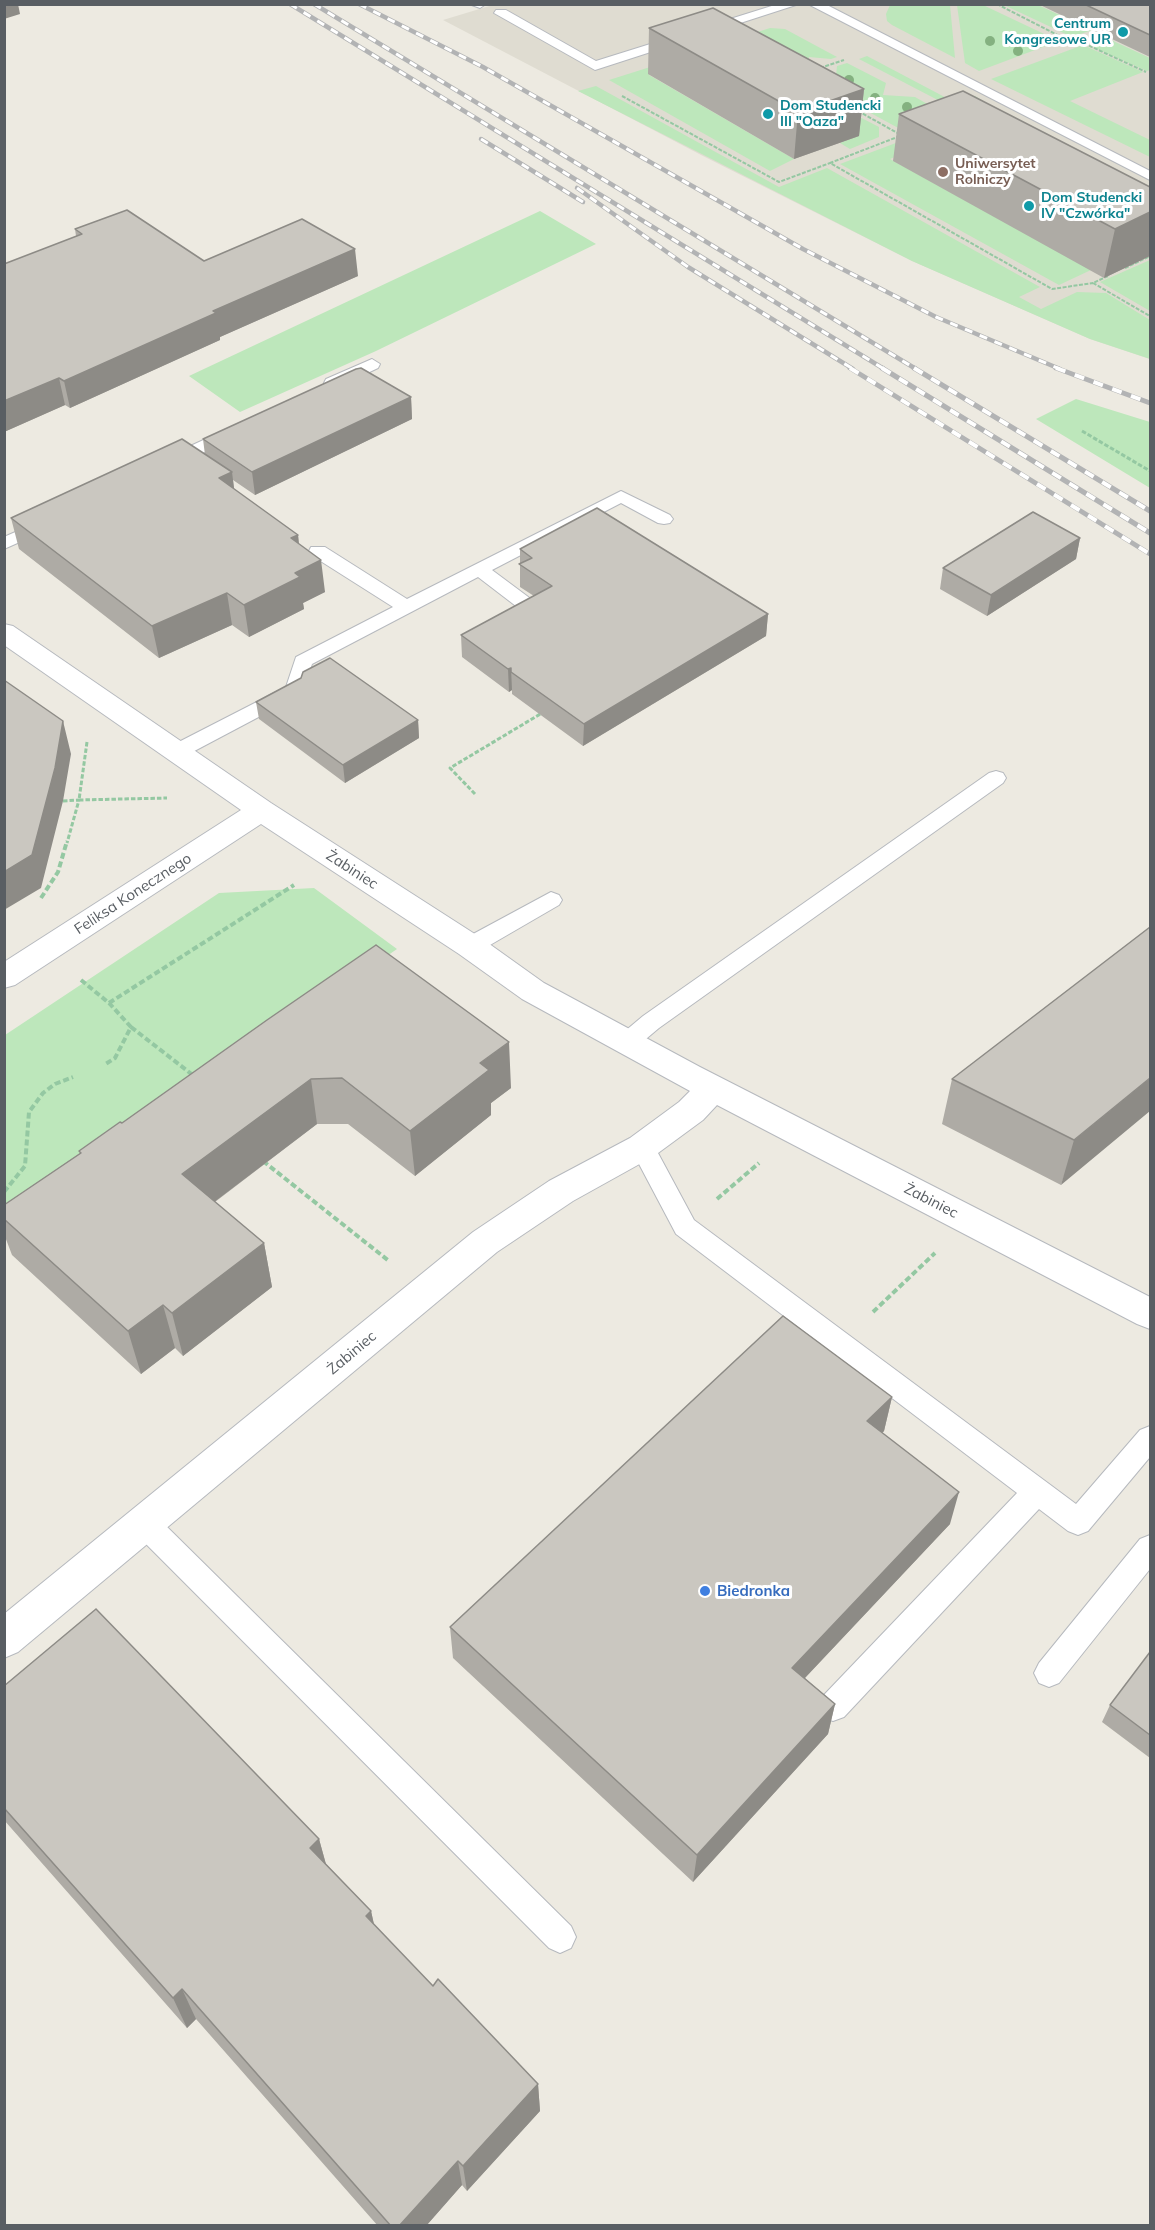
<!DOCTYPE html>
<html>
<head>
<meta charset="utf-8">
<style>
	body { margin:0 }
	#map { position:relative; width:1155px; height:2230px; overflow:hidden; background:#edeae1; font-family:Mulish,sans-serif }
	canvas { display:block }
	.frame { position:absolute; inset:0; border:6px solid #595e63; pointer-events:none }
</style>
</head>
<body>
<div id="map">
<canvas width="1155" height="2230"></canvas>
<div class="frame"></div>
</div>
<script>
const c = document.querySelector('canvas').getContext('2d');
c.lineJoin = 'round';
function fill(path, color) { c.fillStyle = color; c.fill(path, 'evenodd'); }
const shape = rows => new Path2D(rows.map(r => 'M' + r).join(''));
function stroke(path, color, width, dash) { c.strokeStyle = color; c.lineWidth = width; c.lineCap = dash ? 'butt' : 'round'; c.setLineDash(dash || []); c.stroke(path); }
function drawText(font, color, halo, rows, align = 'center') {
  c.font = font + ' Mulish,sans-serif'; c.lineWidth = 6; c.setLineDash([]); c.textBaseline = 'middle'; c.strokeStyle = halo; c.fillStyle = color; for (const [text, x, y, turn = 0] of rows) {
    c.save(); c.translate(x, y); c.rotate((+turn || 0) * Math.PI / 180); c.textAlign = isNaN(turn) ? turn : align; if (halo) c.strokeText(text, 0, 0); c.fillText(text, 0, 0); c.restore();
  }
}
fill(shape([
	[496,4,1150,5,1150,359,1090,339,912,261,703,156,443,20]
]), '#dfdcd1');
fill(shape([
	[890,5,950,5,955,58,892,25,887,21,886,14],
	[957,5,983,5,1059,41,979,71,965,63],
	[1004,5,1038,5,1092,30,1072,37],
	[770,28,785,29,837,57,831,59,809,57,807,68,736,39],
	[1111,40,1150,58,1150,70,1147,71,1093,47],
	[1083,45,1143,72,1070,101,1150,140,1150,157,991,79],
	[867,56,956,103,975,96,983,101,957,110,859,59],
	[666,62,649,75,794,159,770,171,609,80],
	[847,63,886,83,883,95,915,97,945,114,902,130,804,77,836,76,837,66],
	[798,85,879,127,879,137,850,149,840,143,859,135],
	[596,86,779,187,827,168,1040,287,1019,297,1041,309,1077,292,1106,293,1150,320,1150,359,1090,339,912,261,578,91],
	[957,120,969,125,890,159,1091,270,1059,285,840,164],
	[540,211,596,244,376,351,240,412,189,376],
	[1150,260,1150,311,1100,282],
	[1076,399,1150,422,1150,488,1036,419],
	[314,888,397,949,221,1071,5,1233,5,1035,219,893]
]), '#bde7bb');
const lane = shape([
	[469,4,486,4,480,8,469,4],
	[778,4,799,4,595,70,494,13,496,10,506,10,596,61,778,4],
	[808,4,825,4,1150,171,1150,180,808,4],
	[372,359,380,364,378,368,338,387,332,388,324,383,326,379,372,359],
	[234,426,240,427,243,431,240,435,174,467,168,468,162,467,159,463,162,459,234,426],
	[621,491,670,515,673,519,670,523,664,524,658,523,621,503,492,570,539,605,541,609,539,613,525,613,478,577,312,664,302,694,183,757,176,759,169,757,166,752,169,747,286,687,296,657,393,607,311,555,309,551,311,547,325,547,407,599,621,491],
	[45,519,51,520,54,524,51,528,4,549,4,537,45,519],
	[996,771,1003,773,1006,778,1003,783,659,1028,634,1049,626,1052,618,1049,614,1043,618,1037,643,1016,989,773,996,771],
	[551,892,559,895,562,900,559,905,478,952,470,954,462,952,459,946,462,940,551,892],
	[642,1138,651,1140,694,1220,1076,1504,1140,1430,1150,1426,1150,1457,1088,1531,1078,1535,1068,1531,1039,1509,844,1717,833,1721,822,1717,818,1707,822,1697,1017,1493,676,1234,630,1147,633,1140,642,1138],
	[145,1511,155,1515,571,1926,576,1937,571,1948,560,1953,549,1948,135,1533,131,1524,135,1515,145,1511],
	[1150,1535,1150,1569,1059,1683,1049,1687,1039,1683,1034,1673,1039,1663,1140,1539,1150,1535]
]);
const street = shape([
	[4,624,13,626,271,803,481,938,544,983,700,1067,1150,1297,1150,1329,1137,1324,717,1105,703,1120,654,1156,573,1201,497,1252,18,1652,4,1658,4,1614,473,1232,549,1181,630,1138,679,1102,690,1091,522,999,459,954,261,824,15,985,4,988,4,962,241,810,4,645,4,624]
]);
stroke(lane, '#b6b9be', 2);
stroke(street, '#b6b9be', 2);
stroke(shape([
	[997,4,1073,43],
	[1079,41,1146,72],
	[820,68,844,60],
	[622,96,779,182,830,163],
	[858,111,901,135],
	[900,136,830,163,1052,289,1093,283],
	[1125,268,1150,256],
	[1108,276,1093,283,1150,316]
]), '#94c8a2', 2, [4, 1.5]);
stroke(shape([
	[1082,431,1150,471],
	[87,742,79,800,167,798],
	[475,794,450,768,542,713],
	[63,801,79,800,67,843]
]), '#94c8a2', 3, [4.5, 2]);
stroke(shape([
	[41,898,58,872,67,841],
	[81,980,109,1003,131,1027,115,1058,104,1065],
	[109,1003,294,885],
	[131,1027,194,1076],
	[263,1161,389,1261],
	[4,1192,25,1166,29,1112,43,1093,55,1084,73,1077],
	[717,1199,759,1163],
	[873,1312,935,1253]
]), '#94c8a2', 4, [6, 3]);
fill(lane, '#fff');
fill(street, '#fff');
const railFar1 = shape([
	[290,4,884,369],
	[314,4,916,369],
	[359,4,483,67,803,249,936,317,1060,369],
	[481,139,583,202],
	[577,188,688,267,853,369]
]);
const rail = shape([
	[850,368,1150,554],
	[882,368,1150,533],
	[914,368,1150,511],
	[1056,368,1150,403]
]);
stroke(railFar1, '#b2b3b4', 4.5);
stroke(rail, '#b2b3b4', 5);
stroke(railFar1, '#fff', 3, [8]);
stroke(rail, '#fff', 4, [10]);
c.fillStyle = '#84b180';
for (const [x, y] of [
	[990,41],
	[1040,42],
	[1018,51],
	[849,80],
	[875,98],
	[907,107]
]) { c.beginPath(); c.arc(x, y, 5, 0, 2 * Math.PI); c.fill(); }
fill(shape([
	[1038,4,1150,4,1150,57],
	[649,28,864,89,859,136,794,159,648,74],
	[899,114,1150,187,1150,256,1104,278,893,161],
	[75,229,204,261,358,276,220,337,220,340,70,408,65,405,4,432,76,236],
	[411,397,412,419,255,495,233,480,234,489,298,535,299,544,325,592,303,603,304,609,249,637,232,625,159,658,19,549,11,518,205,455,203,439],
	[1080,538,1076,559,987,616,940,589,943,568],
	[520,549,768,614,766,636,583,746,512,694,512,690,509,692,462,657,461,635,534,596,520,587],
	[256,702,418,720,419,738,345,783,259,719],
	[1150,927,1061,1185,942,1124,952,1079],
	[267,1020,511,1088,491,1103,491,1115,415,1176,348,1124,317,1124,215,1202,264,1243,272,1287,183,1356,175,1348,141,1374,12,1255,4,1234,4,1205,80,1153,79,1151,122,1123],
	[892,1397,884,1431,882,1433,950,1524,805,1678,835,1704,828,1734,693,1882,453,1658,450,1627],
	[1150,1652,1150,1758,1102,1722,1110,1705],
	[4,1686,319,1839,326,1864,371,1911,374,1925,433,1986,538,2084,540,2111,467,2191,462,2185,426,2226,378,2226,196,2019,187,2028,4,1820]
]), '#aeaba5');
fill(shape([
	[4,4,18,4,20,14,4,19],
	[864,89,859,136,794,159,798,112],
	[1150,212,1150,256,1104,278,1115,229],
	[355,249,358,276,220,337,220,340,70,408,64,381,213,311],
	[59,378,65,405,4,432,4,401],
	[411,397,412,419,255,495,252,472],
	[232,472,236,504,219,478],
	[298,535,301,567,291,538],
	[1080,538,1076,559,987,616,991,595],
	[321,560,325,592,303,603,304,609,249,637,244,605,295,573],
	[227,593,232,625,159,658,152,626],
	[768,614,766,636,583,746,584,724],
	[511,668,512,690,509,692,508,669],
	[418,720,419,738,345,783,343,765],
	[63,721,71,754,63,801,41,888,4,910,4,872],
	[509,1042,511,1088,491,1103,491,1115,415,1176,410,1131,480,1063],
	[1150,1078,1150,1111,1061,1185,1074,1140],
	[311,1079,317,1124,193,1218,182,1174],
	[264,1243,272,1287,183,1356,172,1313],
	[163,1305,175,1348,141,1374,128,1331],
	[892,1397,884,1431,860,1455,867,1421],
	[959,1492,950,1524,786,1698,792,1668],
	[835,1704,828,1734,693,1882,697,1855],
	[319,1839,328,1872,310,1848],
	[371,1911,378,1942,366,1916],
	[182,1989,196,2019,187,2028,173,1998],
	[538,2084,540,2111,467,2191,463,2166],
	[458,2161,462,2185,426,2226,399,2226]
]), '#8d8b86');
const building = shape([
	[1084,4,1150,4,1150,35,1084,4],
	[713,8,864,89,798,112,649,28,713,8],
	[963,91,1150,187,1150,212,1115,229,899,114,963,91],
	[127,210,204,261,302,219,355,249,213,311,216,313,64,381,59,378,4,401,4,264,82,234,75,229,127,210],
	[361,368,411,397,252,472,203,439,356,369,361,368],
	[182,439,232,472,219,478,298,535,291,538,321,560,295,573,300,577,244,605,227,593,152,626,11,518,182,439],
	[597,508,768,614,584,724,511,672,511,668,508,669,461,635,552,586,519,564,532,558,520,549,597,508],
	[1033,512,1080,538,991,595,943,568,1033,512],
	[330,658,418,720,343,765,256,702,301,678,303,672,330,658],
	[4,680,63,721,55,768,32,855,4,872,4,680],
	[1150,927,1150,1078,1074,1140,952,1079,1150,927],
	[376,945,509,1042,480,1063,489,1070,410,1131,342,1078,311,1079,182,1174,264,1243,172,1313,163,1305,128,1331,4,1219,4,1205,81,1153,79,1151,120,1122,122,1123,267,1020,376,945],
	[783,1316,892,1397,867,1421,959,1492,792,1668,835,1704,697,1855,450,1627,783,1316],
	[96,1609,319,1839,310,1848,371,1911,366,1916,433,1986,438,1979,538,2084,463,2166,458,2161,399,2226,391,2226,182,1989,173,1998,4,1808,4,1686,96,1609],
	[1150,1652,1150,1735,1110,1705,1150,1652]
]);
fill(building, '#cac7c0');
stroke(building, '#8d8b86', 1.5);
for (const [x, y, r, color] of [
	[1123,32,6,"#0f9aa8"],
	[768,114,6,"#0f9aa8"],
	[943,172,6,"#8d6e63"],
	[1029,206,6,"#0f9aa8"],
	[705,1591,6,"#3f7fe0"]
]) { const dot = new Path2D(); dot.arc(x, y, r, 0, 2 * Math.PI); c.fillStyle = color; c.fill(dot); stroke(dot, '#fff', 2); }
drawText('bold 14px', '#0d838f', '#fff', [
	["Centrum",1111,24,"right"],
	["Kongresowe UR",1111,40,"right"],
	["Dom Studencki",780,106],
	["III \"Oaza\"",780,122],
	["Dom Studencki",1041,198],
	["IV \"Czwórka\"",1041,214]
], 'left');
drawText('bold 14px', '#785e54', '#fff', [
	["Uniwersytet",955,164],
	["Rolniczy",955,180]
], 'left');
drawText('15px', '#595e63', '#fff', [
	["Żabiniec",352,870,33],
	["Feliksa Konecznego",133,894,-33],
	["Żabiniec",931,1201,27],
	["Żabiniec",352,1353,-40]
]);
drawText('bold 15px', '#366cbe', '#fff', [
	["Biedronka",717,1591]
], 'left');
</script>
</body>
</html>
